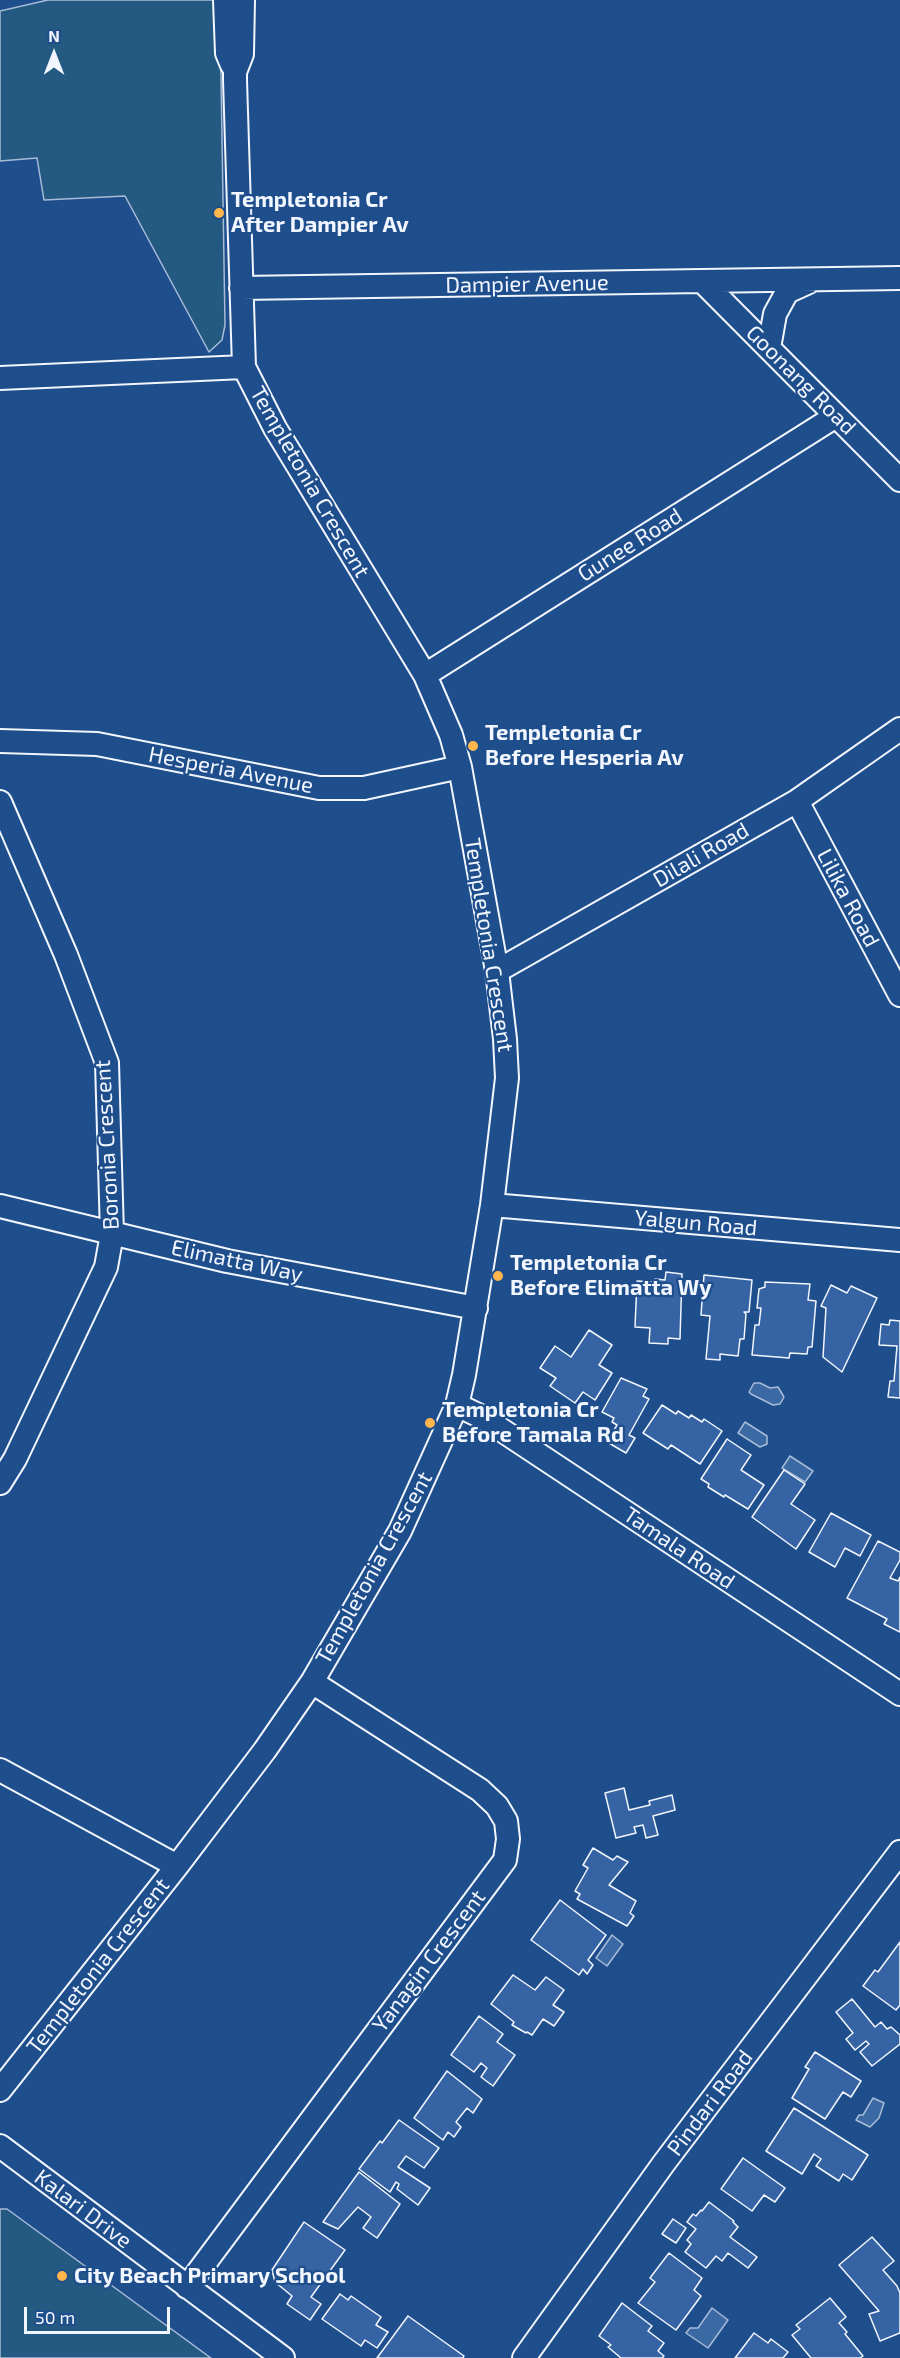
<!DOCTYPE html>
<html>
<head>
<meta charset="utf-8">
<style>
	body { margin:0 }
	#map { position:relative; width:900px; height:2358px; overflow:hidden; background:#1f4e8c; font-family:"Exo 2",sans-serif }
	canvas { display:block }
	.north { position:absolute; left:24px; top:24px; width:60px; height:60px; -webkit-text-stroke:4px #1f4e8c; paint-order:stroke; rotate:0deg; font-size:16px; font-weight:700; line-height:24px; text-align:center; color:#f2f6ff }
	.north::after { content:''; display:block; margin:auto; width:21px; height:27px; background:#f2f6ff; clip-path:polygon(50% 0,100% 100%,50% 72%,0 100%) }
	.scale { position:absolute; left:24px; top:2307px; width:146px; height:27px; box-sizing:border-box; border:3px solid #f2f6ff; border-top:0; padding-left:8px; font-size:18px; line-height:21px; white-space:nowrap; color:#f2f6ff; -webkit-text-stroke:4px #1f4e8c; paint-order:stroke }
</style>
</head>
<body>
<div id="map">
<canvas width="900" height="2358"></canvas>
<div class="north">N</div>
<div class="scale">50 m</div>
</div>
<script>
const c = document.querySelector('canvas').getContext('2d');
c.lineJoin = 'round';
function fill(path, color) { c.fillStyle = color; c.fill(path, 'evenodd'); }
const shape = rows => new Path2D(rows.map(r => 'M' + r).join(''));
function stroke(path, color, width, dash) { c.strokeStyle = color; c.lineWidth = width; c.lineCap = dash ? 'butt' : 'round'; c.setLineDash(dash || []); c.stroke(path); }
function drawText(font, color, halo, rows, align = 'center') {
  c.font = font + ' "Exo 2",sans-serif'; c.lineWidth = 4.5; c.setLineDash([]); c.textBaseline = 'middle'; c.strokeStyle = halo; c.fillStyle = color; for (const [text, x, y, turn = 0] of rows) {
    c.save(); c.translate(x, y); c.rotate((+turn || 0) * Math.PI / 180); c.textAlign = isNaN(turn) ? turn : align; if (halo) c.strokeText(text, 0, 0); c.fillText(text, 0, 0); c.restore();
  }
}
const green = shape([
	[48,0,215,0,220,14,225,325,222,340,209,352,125,196,44,200,37,158,0,161,0,11,48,0],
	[0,2209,7,2209,211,2358,0,2358,0,2209]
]);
fill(green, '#245a82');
stroke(green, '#a8bbd7', 1.5);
const water = shape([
	[754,1383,760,1383,770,1388,778,1387,784,1397,780,1404,773,1405,751,1394,749,1392,754,1383],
	[745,1422,767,1436,767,1444,760,1447,738,1433,745,1422],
	[790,1456,813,1471,805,1482,782,1468,790,1456],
	[612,1935,623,1944,607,1966,596,1958,612,1935],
	[873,2098,884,2103,879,2118,870,2127,856,2120,859,2115,863,2115,873,2098],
	[712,2308,728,2320,708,2348,686,2333,690,2328,698,2328,712,2308]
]);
fill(water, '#3b69a3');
stroke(water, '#a8bbd7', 1.5);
const building = shape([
	[666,1272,682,1274,680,1339,668,1338,668,1344,649,1343,650,1328,635,1327,637,1281,655,1282,655,1279,665,1280,666,1272],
	[704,1275,752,1280,749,1312,744,1312,746,1314,744,1339,740,1339,738,1356,720,1354,720,1360,706,1359,710,1316,701,1315,704,1275],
	[765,1282,810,1284,808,1300,816,1301,812,1347,808,1347,807,1354,790,1353,789,1358,752,1355,755,1325,759,1325,761,1308,757,1308,759,1289,765,1287,765,1282],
	[831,1285,847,1293,851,1286,877,1298,842,1372,823,1357,826,1308,821,1306,831,1285],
	[890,1320,900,1321,900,1398,888,1397,890,1381,894,1381,897,1346,879,1345,881,1324,889,1325,890,1320],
	[589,1330,612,1345,599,1365,612,1373,595,1400,583,1392,575,1403,550,1386,556,1378,540,1368,555,1346,571,1357,589,1330],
	[621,1378,647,1389,643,1396,649,1399,629,1435,635,1438,626,1453,607,1442,617,1425,612,1422,614,1418,602,1412,621,1378],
	[662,1405,676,1414,678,1411,689,1418,691,1415,702,1422,704,1419,722,1431,700,1464,671,1445,668,1449,643,1433,662,1405],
	[727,1439,751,1455,741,1470,764,1485,748,1509,725,1495,724,1497,708,1487,709,1484,701,1479,727,1439],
	[784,1470,805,1484,791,1504,815,1520,796,1549,752,1517,784,1470],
	[831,1513,871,1535,860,1556,845,1548,835,1567,809,1552,831,1513],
	[878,1541,900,1552,900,1560,890,1578,898,1581,900,1577,900,1632,884,1624,887,1619,847,1598,878,1541],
	[624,1788,629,1810,650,1805,649,1801,672,1795,675,1810,653,1816,658,1835,646,1838,643,1825,634,1827,636,1833,616,1838,605,1793,624,1788],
	[593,1848,613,1860,617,1856,628,1862,609,1885,636,1901,630,1913,634,1916,627,1926,577,1899,580,1894,575,1891,588,1868,583,1865,593,1848],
	[560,1900,606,1935,588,1960,593,1965,587,1974,583,1969,579,1975,531,1940,560,1900],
	[900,1942,900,2005,896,2010,863,1986,875,1970,878,1972,900,1942],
	[513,1975,535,1990,546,1977,564,1990,553,2005,564,2012,554,2026,543,2019,532,2035,527,2032,526,2033,512,2025,514,2022,491,2004,513,1975],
	[852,1999,875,2027,881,2022,887,2029,891,2027,900,2035,900,2044,872,2066,860,2052,869,2044,866,2041,855,2050,846,2039,853,2033,836,2012,852,1999],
	[479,2016,503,2034,497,2042,515,2055,493,2086,481,2077,487,2068,481,2063,474,2072,451,2055,479,2016],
	[815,2052,861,2081,851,2097,843,2092,825,2119,792,2098,809,2069,805,2067,815,2052],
	[447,2071,482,2099,473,2113,467,2108,456,2122,461,2127,454,2137,448,2132,443,2140,414,2118,447,2071],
	[794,2108,868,2155,852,2180,843,2174,839,2181,816,2166,821,2159,814,2154,802,2174,766,2151,794,2108],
	[399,2120,439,2148,424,2168,406,2156,398,2167,430,2188,418,2205,397,2189,399,2184,396,2182,390,2192,359,2169,380,2141,382,2143,399,2120],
	[743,2158,785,2188,775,2202,764,2195,752,2211,721,2189,743,2158],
	[359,2172,400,2204,377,2238,363,2228,371,2217,358,2207,338,2229,323,2222,359,2172],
	[709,2202,734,2221,733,2222,738,2227,730,2237,757,2257,748,2268,728,2253,722,2261,716,2256,706,2268,685,2252,691,2244,687,2240,696,2229,687,2222,693,2214,696,2216,701,2210,702,2211,709,2202],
	[673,2219,686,2228,676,2243,662,2234,673,2219],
	[304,2222,345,2250,311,2297,321,2304,310,2320,287,2304,292,2296,275,2282,272,2270,304,2222],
	[872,2237,894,2261,883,2270,897,2286,900,2293,900,2333,880,2341,869,2314,879,2311,839,2265,872,2237],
	[669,2253,702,2278,694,2290,701,2296,676,2330,638,2303,655,2282,650,2278,669,2253],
	[340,2294,348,2300,351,2296,381,2317,376,2325,388,2332,377,2348,365,2340,361,2346,322,2319,340,2294],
	[830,2298,846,2317,839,2323,847,2332,845,2334,863,2356,860,2358,811,2358,792,2335,800,2329,796,2325,830,2298],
	[622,2303,652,2326,648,2331,664,2343,658,2351,664,2356,662,2358,621,2358,608,2347,611,2345,599,2336,622,2303],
	[408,2316,464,2356,463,2358,377,2358,408,2316],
	[754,2333,768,2343,771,2339,788,2352,783,2358,735,2358,754,2333]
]);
fill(building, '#3563a3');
stroke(building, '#f2f6ff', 1.5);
const minor = shape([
	[225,0,227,53,232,65],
	[702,281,900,480],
	[241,288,900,278],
	[769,348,775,314,787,292,809,282],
	[0,378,244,367],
	[425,675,836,416],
	[0,741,97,744,319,788,364,788,460,767],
	[797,801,900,995],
	[0,802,66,955,107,1063,112,1234,106,1267,15,1459,0,1483],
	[497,971,797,801,900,729],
	[492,1205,900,1240],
	[0,1206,227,1261,476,1308],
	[457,1405,482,1417,900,1694],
	[0,1770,177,1866],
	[0,2090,177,1866,265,1750,312,1682,400,1531,457,1405,464,1375,492,1205,507,1078,505,1039,497,971,460,767,451,735,425,675,275,428,244,367,235,80,235,72,242,54,243,0],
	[0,2146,283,2358],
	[187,2287,505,1860,508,1839,506,1821,497,1806,480,1790,312,1682],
	[524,2358,664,2163,900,1852]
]);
stroke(minor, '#f2f6ff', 26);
stroke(minor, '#1f4e8c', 22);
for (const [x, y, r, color] of [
	[219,213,6,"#ffb74d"],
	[473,746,6,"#ffb74d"],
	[498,1276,6,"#ffb74d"],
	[430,1423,6,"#ffb74d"],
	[62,2276,6,"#ffb74d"]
]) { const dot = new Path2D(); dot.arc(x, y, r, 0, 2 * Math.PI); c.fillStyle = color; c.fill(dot); stroke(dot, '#1f4e8c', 2); }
drawText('bold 22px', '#f2f6ff', '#1f4e8c', [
	["Templetonia Cr",231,200],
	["After Dampier Av",231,225],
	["Templetonia Cr",485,733],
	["Before Hesperia Av",485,758],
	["Templetonia Cr",510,1263],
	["Before Elimatta Wy",510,1288],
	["Templetonia Cr",442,1410],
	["Before Tamala Rd",442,1435],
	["City Beach Primary School",74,2276]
], 'left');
drawText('22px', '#f2f6ff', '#1f4e8c', [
	["Dampier Avenue",527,284,-1],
	["Goonang Road",801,380,45],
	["Templetonia Crescent",310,482,60],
	["Gunee Road",630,545,-32],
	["Hesperia Avenue",231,770,11],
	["Dilali Road",701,855,-30],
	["Lilika Road",848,898,62],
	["Templetonia Crescent",489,945,81],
	["Boronia Crescent",107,1145,-93],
	["Yalgun Road",696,1223,5],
	["Elimatta Way",237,1261,12],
	["Tamala Road",679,1548,34],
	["Templetonia Crescent",374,1568,-61],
	["Yanagin Crescent",429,1961,-53],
	["Templetonia Crescent",98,1966,-52],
	["Pindari Road",710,2103,-53],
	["Kalari Drive",83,2209,37]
]);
</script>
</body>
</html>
